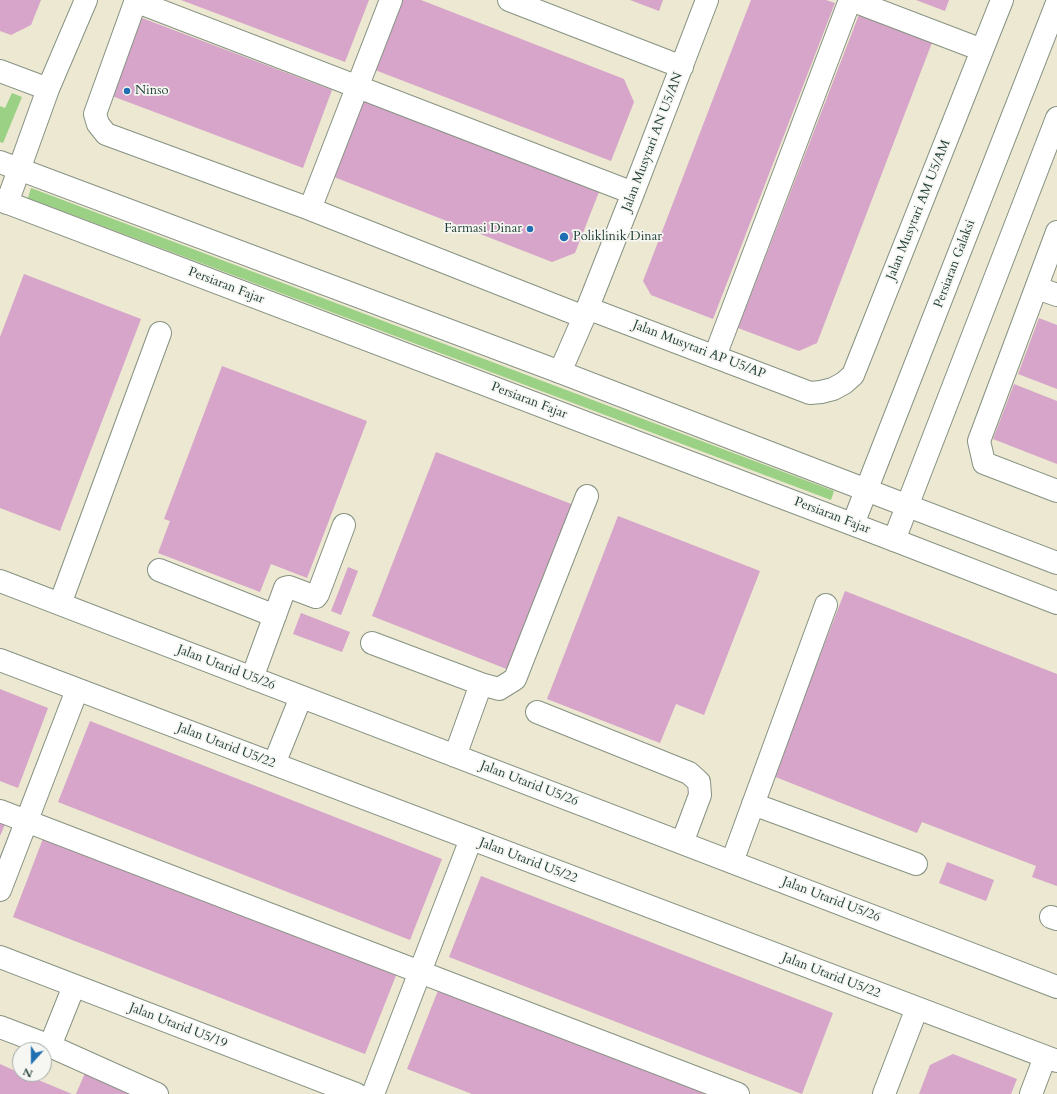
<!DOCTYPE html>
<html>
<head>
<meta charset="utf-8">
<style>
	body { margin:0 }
	#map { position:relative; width:1057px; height:1094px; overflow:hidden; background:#ece8d1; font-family:Cardo,serif }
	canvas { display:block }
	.north { position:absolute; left:12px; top:1042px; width:40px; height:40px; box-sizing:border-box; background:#f6f6f2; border:1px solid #a0aca6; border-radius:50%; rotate:201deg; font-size:11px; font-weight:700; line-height:16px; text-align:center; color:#1f3d34 }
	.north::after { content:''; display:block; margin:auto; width:14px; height:18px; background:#1f6fb2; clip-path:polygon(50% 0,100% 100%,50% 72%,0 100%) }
</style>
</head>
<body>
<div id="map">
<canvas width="1057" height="1094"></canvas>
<div class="north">N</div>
</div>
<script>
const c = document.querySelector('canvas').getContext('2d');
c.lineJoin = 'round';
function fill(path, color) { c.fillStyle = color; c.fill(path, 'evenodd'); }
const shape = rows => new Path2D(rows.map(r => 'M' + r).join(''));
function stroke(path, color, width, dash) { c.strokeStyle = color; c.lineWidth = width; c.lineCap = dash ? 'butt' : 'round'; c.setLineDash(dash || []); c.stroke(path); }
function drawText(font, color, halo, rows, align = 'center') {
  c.font = font + ' Cardo,serif'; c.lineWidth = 3.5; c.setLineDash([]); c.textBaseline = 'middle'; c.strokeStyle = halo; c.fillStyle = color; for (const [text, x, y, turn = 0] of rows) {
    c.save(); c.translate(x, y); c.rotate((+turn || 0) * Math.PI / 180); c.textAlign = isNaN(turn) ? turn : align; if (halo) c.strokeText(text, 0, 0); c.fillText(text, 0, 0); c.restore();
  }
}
fill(shape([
	[12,93,22,97,3,143,0,142,0,106,5,108],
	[31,188,834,491,831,500,28,198]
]), '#9ad184');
fill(shape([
	[0,0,41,0,31,25,11,35,0,31],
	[181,0,369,0,345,62],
	[402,0,421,0,624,79,634,102,611,161,375,70],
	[630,0,663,0,659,11],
	[751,0,826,0,835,3,713,319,651,295,643,281],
	[916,0,949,0,945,11],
	[860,12,933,40,817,343,799,351,738,328],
	[142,18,332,90,303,168,112,96],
	[363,101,599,192,575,253,552,262,334,177],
	[24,274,141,319,60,531,0,508,0,337],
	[1039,318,1057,325,1057,389,1018,374],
	[222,366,367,421,307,578,271,564,260,592,158,553,170,521,164,519],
	[1014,384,1057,401,1057,464,993,439],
	[436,452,574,505,509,670,372,616],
	[618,516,760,571,704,715,676,704,660,743,547,699],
	[348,567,358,571,341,615,331,611],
	[845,591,1057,674,1057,886,1032,877,1036,866,922,822,917,833,773,776],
	[301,613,350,632,342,652,293,634],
	[0,689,48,708,18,788,0,781],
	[90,721,442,859,410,940,58,802],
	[0,820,6,822,0,836],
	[44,836,397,973,365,1054,13,917],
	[947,862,994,880,986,901,939,883],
	[481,876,833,1013,802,1094,449,957],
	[439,988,711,1094,472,1094,407,1069],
	[953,1054,1017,1079,1011,1094,919,1094,930,1065],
	[0,1064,20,1073,20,1074,24,1074,72,1094,0,1094],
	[85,1073,138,1094,76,1094]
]), '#d6a5c9');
const minor = shape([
	[136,0,95,114,98,124,106,134,310,209,584,317],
	[509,0,682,67],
	[851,0,982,50],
	[135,1,633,193],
	[0,71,48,89],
	[7,203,48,89,86,0],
	[310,209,391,0],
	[1057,232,979,441,984,463,1057,491],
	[1037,288,1057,295],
	[587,308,810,393,821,392,833,389,844,383,853,375,1002,0],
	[715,356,850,0],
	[560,372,584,317,633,193,707,0],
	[908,506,1057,563],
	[894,540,1057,603],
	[159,570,275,616],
	[0,581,1057,987],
	[60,604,160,333],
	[372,643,481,684,499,689,515,679,587,496],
	[0,660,1057,1061],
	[252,678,285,588,289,587,313,596,316,597,318,594,344,525],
	[537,712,689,773,699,782,700,795,682,843],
	[455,756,481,684],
	[274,764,301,697],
	[753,804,916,864],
	[0,811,738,1094],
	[732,862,826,605],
	[0,890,77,690],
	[1051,917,1057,919],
	[0,957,356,1094],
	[0,1027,50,1046,157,1094],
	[50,1046,74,986],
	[373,1094,471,839],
	[884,1094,917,1008],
	[1031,1094,1045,1057]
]);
const major = shape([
	[0,162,560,372,908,506],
	[0,200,894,540,1057,118],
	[853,524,1057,3]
]);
stroke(minor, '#869282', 24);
stroke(major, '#869282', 24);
stroke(minor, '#fff', 22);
stroke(major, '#fff', 22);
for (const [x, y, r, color] of [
	[127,91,4,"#1f6fb2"],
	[530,229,4,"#1f6fb2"],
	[564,237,5,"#1f6fb2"]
]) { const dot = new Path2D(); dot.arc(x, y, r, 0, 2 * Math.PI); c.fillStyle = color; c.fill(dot); stroke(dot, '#f6f6f2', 1.5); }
drawText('13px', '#1f3d34', '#f6f6f2', [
	["Ninso",135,91],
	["Farmasi Dinar",522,229,"right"],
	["Poliklinik Dinar",573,237]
], 'left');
drawText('13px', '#1f3d34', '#f6f6f2', [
	["Jalan Musytari AN U5/AN",653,142,-69],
	["Jalan Musytari AM U5/AM",919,210,-68],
	["Persiaran Galaksi",955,264,-69],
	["Persiaran Fajar",226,286,21],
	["Jalan Musytari AP U5/AP",699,350,21],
	["Persiaran Fajar",529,401,21],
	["Persiaran Fajar",832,516,21],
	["Jalan Utarid U5/26",226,668,21],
	["Jalan Utarid U5/22",226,746,21],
	["Jalan Utarid U5/26",529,784,21],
	["Jalan Utarid U5/22",528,861,21],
	["Jalan Utarid U5/26",831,900,21],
	["Jalan Utarid U5/22",831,976,21],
	["Jalan Utarid U5/19",178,1026,21]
]);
</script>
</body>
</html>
